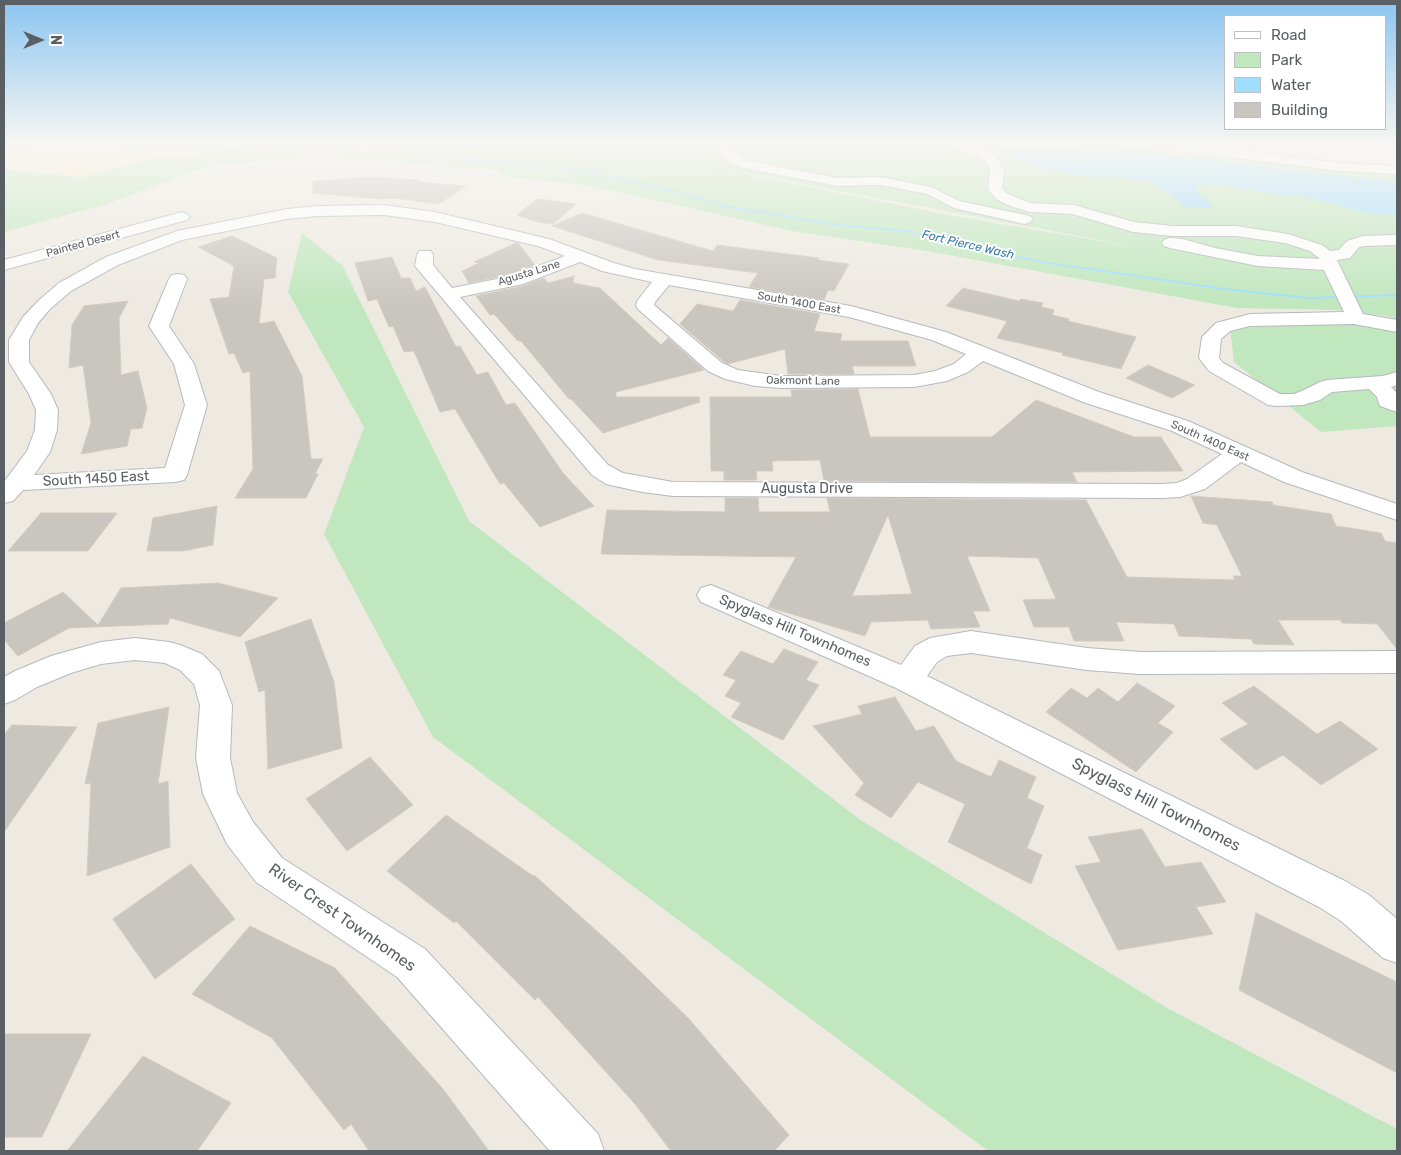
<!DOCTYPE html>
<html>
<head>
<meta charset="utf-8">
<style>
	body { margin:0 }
	#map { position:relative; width:1401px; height:1155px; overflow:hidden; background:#eeeae2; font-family:Rubik,sans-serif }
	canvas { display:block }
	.frame { position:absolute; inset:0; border:5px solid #5a5f63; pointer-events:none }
	.legend { position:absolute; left:1224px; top:15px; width:162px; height:115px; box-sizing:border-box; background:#fff; border:1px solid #bdbfc1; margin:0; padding:6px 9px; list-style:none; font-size:15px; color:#5a5f63 }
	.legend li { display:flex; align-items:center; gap:10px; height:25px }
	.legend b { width:25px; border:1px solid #bdbfc1 }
	.north { position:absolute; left:15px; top:15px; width:50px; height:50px; -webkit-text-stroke:4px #fff; paint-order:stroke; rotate:90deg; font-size:14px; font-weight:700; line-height:20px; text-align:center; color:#5a5f63 }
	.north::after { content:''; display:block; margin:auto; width:18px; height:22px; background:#5a5f63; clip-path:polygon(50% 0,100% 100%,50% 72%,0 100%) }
</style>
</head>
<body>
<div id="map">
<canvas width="1401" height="1155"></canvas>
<div class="frame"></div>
<ul class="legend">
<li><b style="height:6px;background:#fff"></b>Road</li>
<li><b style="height:14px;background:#c0e7bd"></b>Park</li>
<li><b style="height:14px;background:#a0deff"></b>Water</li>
<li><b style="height:14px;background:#c9c5bf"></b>Building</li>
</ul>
<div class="north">N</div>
</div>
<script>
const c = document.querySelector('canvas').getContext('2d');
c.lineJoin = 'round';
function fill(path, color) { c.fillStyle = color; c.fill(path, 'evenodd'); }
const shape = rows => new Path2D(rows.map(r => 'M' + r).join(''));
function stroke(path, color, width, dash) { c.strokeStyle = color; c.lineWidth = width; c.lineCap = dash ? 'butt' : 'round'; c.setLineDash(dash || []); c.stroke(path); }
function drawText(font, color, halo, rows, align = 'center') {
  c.font = font + ' Rubik,sans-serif'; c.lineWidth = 4; c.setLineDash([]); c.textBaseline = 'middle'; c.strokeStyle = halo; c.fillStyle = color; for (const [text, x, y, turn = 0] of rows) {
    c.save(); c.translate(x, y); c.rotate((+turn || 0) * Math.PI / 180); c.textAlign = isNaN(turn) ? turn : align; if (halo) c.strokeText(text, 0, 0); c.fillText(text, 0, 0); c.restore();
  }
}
fill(shape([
	[438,144,586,146,576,144,1104,144,1374,174,1397,175,1397,426,1321,432,1234,362,1230,328,1357,323,1394,317,1337,310,1237,308,927,251,792,231,615,191,569,183,507,177,493,169,317,157,208,166,107,204,4,232,4,169,84,177,154,157,200,155,7,157,11,154,237,148,268,153,319,149,394,153],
	[701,165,1143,248,954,216],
	[302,233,342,265,469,521,862,821,1169,1009,1397,1129,1397,1151,988,1151,433,737,324,534,364,427,288,292]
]), '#c0e7bd');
fill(shape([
	[4,144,438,144,394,153,319,149,268,153,237,148,73,151,12,154,8,156,195,152,201,155,154,157,84,177,4,169]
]), '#fcedcf');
fill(shape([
	[991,144,1074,144,1397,182,1397,215,1368,213,1301,196,1273,194,1219,184,1196,185,1199,194,1212,204,1212,208,1192,208,1184,206,1166,190,1150,182,1123,178,1086,176,1054,171,1012,157]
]), '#a0deff');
fill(shape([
	[48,145,116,145,232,148,259,151,345,145,447,153,466,158,581,170,656,186,723,205,838,224,907,230,1042,261,1224,288,1309,297,1397,294,1397,296,1309,299,1224,290,1042,263,907,232,838,226,723,207,655,188,581,172,466,160,447,155,345,147,259,153,232,150,116,147,48,147,4,152,4,150,48,145]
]), '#a0deff');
const building = shape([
	[373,177,419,180,417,182,466,186,439,204,394,198,380,199,313,193,313,181,373,177],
	[537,199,576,204,553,224,537,222,517,215,537,199],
	[582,213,713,251,717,245,819,258,818,260,849,264,834,291,828,290,824,300,749,287,758,273,658,260,552,226,582,213],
	[232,236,277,258,275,278,264,279,259,324,274,321,302,376,311,459,323,459,315,474,318,474,306,498,235,498,253,469,250,371,243,373,234,353,229,354,210,299,229,297,234,266,198,247,232,236],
	[516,243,519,244,535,265,511,274,469,283,462,271,479,263,474,262,516,243],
	[392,257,401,278,410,278,416,291,425,287,456,347,460,346,477,375,488,372,506,405,515,403,563,473,594,506,540,527,504,483,500,484,455,409,440,412,414,351,404,352,393,326,389,327,377,299,368,301,355,263,392,257],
	[574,276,573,283,600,288,661,345,668,338,704,370,616,392,616,397,699,397,700,402,603,433,571,399,569,399,521,341,518,341,494,314,490,315,476,296,523,286,544,278,548,283,574,276],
	[963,288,1019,301,1021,299,1043,303,1041,307,1054,310,1052,315,1069,319,1068,321,1136,337,1121,369,1062,355,1063,353,997,338,1007,321,946,306,963,288],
	[740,300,820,314,814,331,842,334,840,341,908,341,916,366,852,366,854,374,788,374,785,349,728,364,723,361,680,324,697,304,733,311,740,300],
	[128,301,119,318,121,375,138,371,147,408,142,428,131,429,127,446,81,454,91,423,83,365,69,368,72,325,84,306,128,301],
	[1148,365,1195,385,1172,398,1126,378,1148,365],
	[858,389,870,437,992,437,1036,400,1134,437,1161,437,1183,471,1072,472,1077,482,824,481,820,460,772,461,773,471,756,471,757,480,724,480,724,471,711,471,710,397,792,397,791,390,858,389],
	[1191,496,1272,502,1273,505,1331,514,1336,526,1381,533,1385,541,1397,543,1397,649,1377,624,1342,623,1340,620,1278,620,1294,645,1254,644,1251,639,1179,636,1174,624,1116,622,1124,641,1074,641,1069,627,1034,627,1023,600,1056,599,1038,558,967,556,990,611,973,611,980,627,931,629,928,620,871,622,865,636,768,607,796,557,601,554,607,510,725,512,725,498,758,498,759,512,830,512,827,498,1086,500,1127,577,1235,580,1233,576,1242,576,1217,525,1203,523,1191,496],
	[888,515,912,594,852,596,888,515],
	[217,506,213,545,183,551,147,551,153,518,217,506],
	[41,513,117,513,88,551,8,551,41,513],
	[218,583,278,598,240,637,170,618,168,624,69,628,18,656,4,640,4,623,63,592,98,625,121,588,218,583],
	[311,619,334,682,342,748,268,769,265,690,259,692,245,642,311,619],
	[784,649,818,662,806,680,819,685,783,740,731,717,741,703,725,696,736,680,723,675,741,651,773,664,784,649],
	[1137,683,1175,706,1158,723,1173,732,1136,772,1046,712,1071,688,1087,698,1098,688,1118,702,1137,683],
	[1254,686,1317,734,1340,721,1378,749,1321,785,1283,755,1256,770,1220,739,1248,724,1222,703,1254,686],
	[895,697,916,731,934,726,956,761,991,777,999,760,1036,777,1027,798,1044,806,1027,848,1042,855,1031,884,948,842,965,804,918,782,891,818,855,795,864,783,813,726,862,714,858,706,895,697],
	[169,707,158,784,168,781,170,847,87,876,91,783,85,784,98,723,169,707],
	[12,725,77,727,4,832,4,735,12,725],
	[370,757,413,805,347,851,306,799,370,757],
	[446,815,533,876,534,875,618,950,689,1019,789,1135,774,1151,671,1151,635,1104,538,997,535,1000,456,921,454,923,387,871,446,815],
	[1142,829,1165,867,1201,862,1226,902,1196,907,1213,934,1118,950,1075,866,1101,862,1088,837,1142,829],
	[191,864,235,919,155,979,113,919,191,864],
	[1256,913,1397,982,1397,1073,1239,990,1256,913],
	[250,926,335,968,443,1089,489,1151,369,1151,351,1124,344,1130,272,1038,192,994,250,926],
	[4,1034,91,1034,42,1137,4,1137,4,1034],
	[143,1056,231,1103,197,1151,67,1151,143,1056]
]);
fill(building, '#c9c5bf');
stroke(building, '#d3cbc0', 1);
const minor = shape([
	[710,144,724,144,740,157,748,161,837,178,881,177,931,187,959,201,1030,216,1033,219,1030,222,1025,224,954,208,927,194,881,185,837,186,744,168,730,163,710,144],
	[950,144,969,144,989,151,996,157,1004,170,1002,188,1006,193,1030,203,1074,205,1134,222,1173,226,1236,226,1288,234,1322,245,1330,251,1339,250,1347,241,1363,236,1397,235,1397,245,1364,246,1359,247,1350,258,1337,260,1363,314,1397,320,1397,332,1354,324,1250,326,1230,331,1221,339,1219,358,1223,363,1280,394,1294,394,1304,390,1320,382,1327,380,1383,376,1397,372,1397,385,1391,387,1397,393,1397,412,1380,406,1377,397,1369,389,1332,392,1320,400,1303,405,1276,406,1268,405,1209,371,1199,358,1202,337,1216,323,1250,314,1344,312,1324,270,1258,266,1170,248,1164,246,1162,243,1164,240,1170,238,1183,239,1215,248,1258,256,1320,259,1310,251,1285,243,1236,236,1173,236,1133,232,1073,214,1030,212,1010,206,996,199,988,189,990,170,986,162,979,157,951,147,950,144],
	[1150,144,1190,144,1341,163,1397,166,1397,174,1341,171,1156,148,1150,144],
	[384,205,435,212,549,239,614,263,635,269,851,306,946,332,1099,392,1188,421,1302,472,1397,504,1397,520,1284,482,1241,462,1205,489,1180,497,1162,498,673,496,642,492,606,484,592,475,415,266,417,255,419,251,431,251,433,255,433,265,452,288,512,276,565,256,538,246,435,222,384,215,317,216,287,219,182,240,118,265,71,291,50,309,38,323,29,340,29,362,51,394,58,410,57,430,50,452,34,475,165,468,185,405,174,364,149,326,169,279,172,275,178,274,184,275,187,279,169,326,194,364,207,405,187,475,184,480,175,482,23,490,13,501,4,503,4,482,27,451,35,430,36,410,29,394,9,362,9,340,23,317,38,301,59,283,106,257,177,231,287,209,317,206,384,205],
	[580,262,602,271,652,282,637,301,636,306,639,310,708,371,725,379,755,386,781,388,914,387,947,381,968,372,983,361,1083,402,1172,431,1222,454,1187,479,1177,483,1162,484,673,482,623,473,608,465,460,297,523,284,580,262],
	[669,285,849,317,932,340,966,354,954,364,935,371,914,375,781,376,738,370,722,363,654,305,655,302,669,285],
	[182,212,187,214,190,217,187,220,4,270,4,260,182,212],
	[711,585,901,665,915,646,930,638,971,631,1087,648,1140,652,1397,651,1397,673,1140,674,1087,670,971,653,947,656,937,662,927,676,1345,881,1369,895,1397,919,1397,963,1383,958,1341,921,1319,907,896,688,701,602,697,595,701,588,711,585],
	[135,638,169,642,180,645,202,654,219,671,232,705,230,758,237,793,253,822,282,858,425,949,598,1134,604,1151,550,1151,397,977,256,882,227,844,203,794,196,758,200,705,194,684,180,670,165,663,135,660,101,664,71,673,37,687,15,700,4,704,4,677,15,671,51,656,101,642,135,638]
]);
stroke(minor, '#b5b9bd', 2);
fill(minor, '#fff');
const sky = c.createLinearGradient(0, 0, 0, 306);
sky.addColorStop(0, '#8bc5f1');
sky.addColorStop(0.47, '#f7f6f2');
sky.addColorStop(1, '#f7f6f200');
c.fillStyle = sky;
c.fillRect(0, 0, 1401, 306);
drawText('11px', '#5a5f63', '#fff', [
	["Painted Desert",83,244,-15],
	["Agusta Lane",529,273,-17],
	["South 1400 East",799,303,10],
	["Oakmont Lane",803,381,1],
	["South 1400 East",1210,441,24]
]);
drawText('italic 12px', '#377aac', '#fff', [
	["Fort Pierce Wash",968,245,13]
]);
drawText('14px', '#5a5f63', '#fff', [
	["South 1450 East",96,479,-3],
	["Augusta Drive",807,489],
	["Spyglass Hill Townhomes",795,631,23]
]);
drawText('16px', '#5a5f63', '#fff', [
	["Spyglass Hill Townhomes",1156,805,27],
	["River Crest Townhomes",342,918,35]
]);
</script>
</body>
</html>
